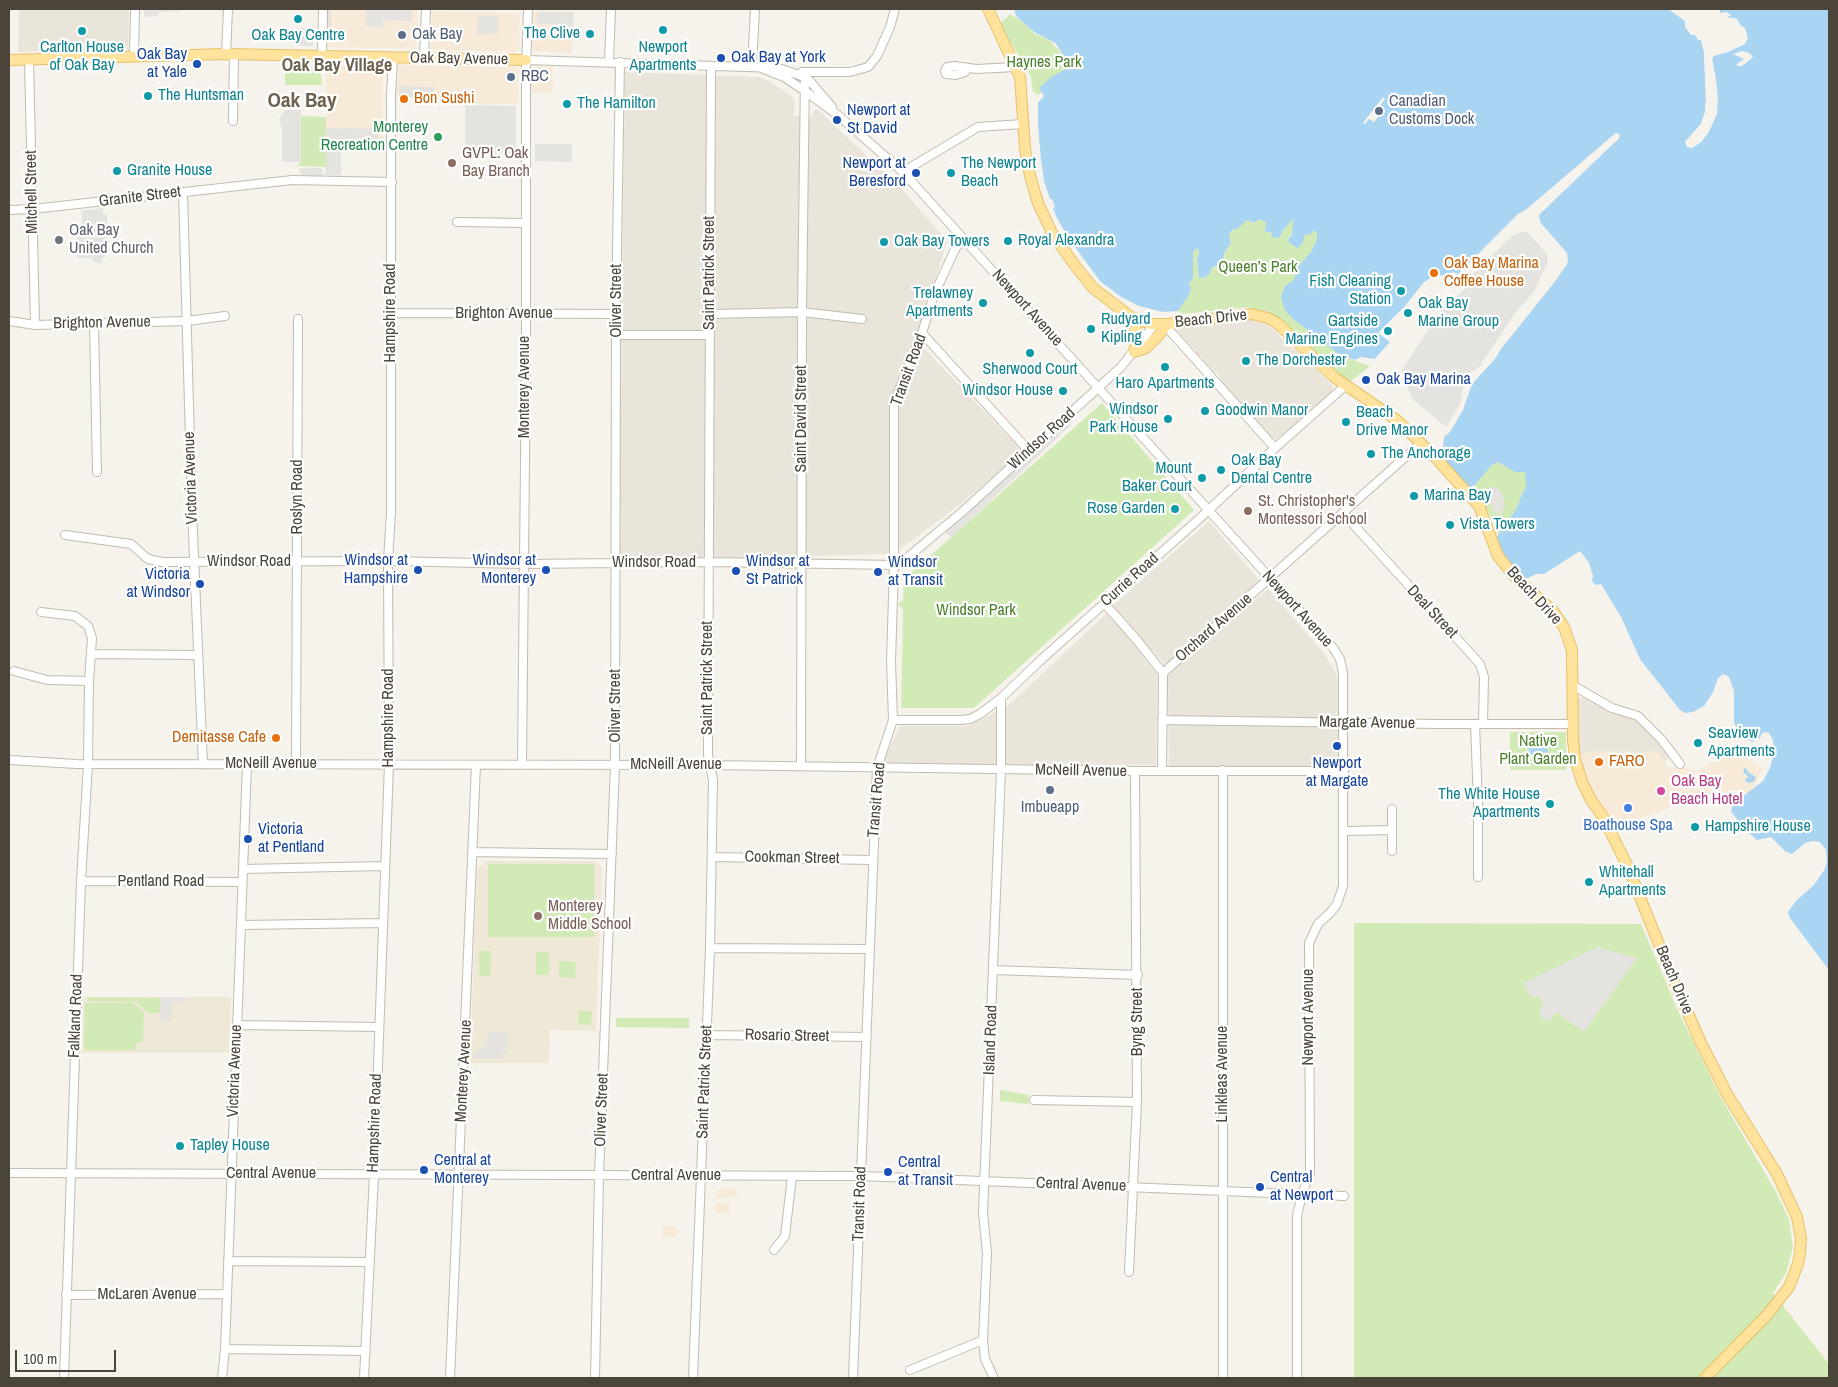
<!DOCTYPE html>
<html>
<head>
<meta charset="utf-8">
<style>
	body { margin:0 }
	#map { position:relative; width:1838px; height:1387px; overflow:hidden; background:#f6f3ec; font-family:"Archivo Narrow",sans-serif }
	canvas { display:block }
	.frame { position:absolute; inset:0; border:10px solid #4b4439; pointer-events:none }
	.scale { position:absolute; left:15px; top:1350px; width:101px; height:22px; box-sizing:border-box; border:2px solid #4b4439; border-top:0; padding-left:6px; font-size:15px; line-height:18px; white-space:nowrap; color:#4b4439; -webkit-text-stroke:4px #fff; paint-order:stroke }
</style>
</head>
<body>
<div id="map">
<canvas width="1838" height="1387"></canvas>
<div class="frame"></div>
<div class="scale">100 m</div>
</div>
<script>
const c = document.querySelector('canvas').getContext('2d');
c.lineJoin = 'round';
function fill(path, color) { c.fillStyle = color; c.fill(path, 'evenodd'); }
const shape = rows => new Path2D(rows.map(r => 'M' + r).join(''));
function stroke(path, color, width, dash) { c.strokeStyle = color; c.lineWidth = width; c.lineCap = dash ? 'butt' : 'round'; c.setLineDash(dash || []); c.stroke(path); }
function drawText(font, color, halo, rows, align = 'center') {
  c.font = font + ' "Archivo Narrow",sans-serif'; c.lineWidth = 4.5; c.setLineDash([]); c.textBaseline = 'middle'; c.strokeStyle = halo; c.fillStyle = color; for (const [text, x, y, turn = 0] of rows) {
    c.save(); c.translate(x, y); c.rotate((+turn || 0) * Math.PI / 180); c.textAlign = isNaN(turn) ? turn : align; if (halo) c.strokeText(text, 0, 0); c.fillText(text, 0, 0); c.restore();
  }
}
fill(shape([
	[19,9,129,9,128,49,18,52],
	[625,72,759,77,771,82,795,99,794,116,812,117,813,111,817,109,899,186,947,241,917,341,1023,452,958,506,893,554,618,560],
	[1245,319,1258,321,1275,329,1279,336,1292,348,1301,354,1333,386,1331,392,1280,436,1275,439,1268,436,1218,380,1220,376,1217,372,1214,372,1201,357,1197,356,1196,351,1183,337,1179,336,1175,329,1175,328,1218,322,1224,324,1240,323],
	[1209,521,1259,580,1166,666,1112,606],
	[1268,589,1324,653,1337,675,1338,736,1337,767,1335,770,1169,766,1168,673],
	[1107,613,1133,643,1157,675,1156,765,882,764,900,726,969,726,1010,704],
	[1584,697,1611,712,1630,715,1636,719,1666,752,1668,756,1668,759,1665,761,1657,752,1593,751,1579,755,1577,701,1579,698]
]), '#eae5da');
fill(shape([
	[330,9,417,9,416,49,325,47],
	[434,11,515,13,520,16,519,50,517,52,433,50,431,48,432,13],
	[532,11,574,12,572,53,532,51],
	[326,63,383,66,386,70,383,75,383,126,385,127,383,131,384,144,326,143],
	[396,65,517,67,520,69,518,79,518,99,520,104,472,104,472,98,396,97],
	[552,65,553,65,552,93,531,93,531,67,549,67],
	[1593,751,1657,752,1665,761,1667,767,1675,767,1678,770,1685,767,1696,771,1734,753,1746,756,1749,761,1763,769,1749,794,1730,789,1728,792,1703,796,1614,828,1597,801,1591,787,1587,783,1579,755],
	[717,1189,737,1189,737,1197,717,1198],
	[715,1203,730,1203,730,1213,715,1213],
	[663,1226,677,1226,677,1237,662,1237]
]), '#f7ead8');
fill(shape([
	[486,861,596,861,602,867,596,1031,550,1030,549,1063,470,1063,477,869],
	[83,997,231,997,229,1053,81,1053]
]), '#efe8d6');
fill(shape([
	[1010,14,1024,23,1035,34,1049,40,1063,55,1064,73,1047,85,1039,95,1033,92,1031,77,1000,24],
	[285,67,313,68,315,72,321,73,322,85,285,85],
	[301,116,326,117,326,167,296,166,301,162],
	[1294,218,1292,234,1288,237,1302,244,1304,235,1311,234,1313,231,1317,232,1317,239,1311,252,1295,270,1297,272,1293,319,1340,355,1370,366,1348,383,1270,312,1248,307,1182,314,1178,311,1189,295,1191,289,1189,284,1193,265,1193,253,1195,250,1198,248,1199,253,1197,260,1199,278,1212,267,1218,268,1224,261,1225,251,1231,243,1229,235,1233,229,1247,220,1254,223,1259,219,1266,222,1267,226,1271,231,1280,237,1283,230,1292,219],
	[1102,403,1194,510,974,708,901,708,903,610,898,604,903,600,904,579],
	[1498,462,1501,465,1507,466,1515,472,1525,472,1526,479,1526,487,1521,496,1517,509,1498,535,1495,524,1475,489,1475,485,1492,465],
	[1510,732,1566,732,1566,770,1510,770],
	[488,864,594,864,594,937,488,937],
	[1354,923,1641,924,1678,1011,1720,1096,1776,1192,1789,1219,1793,1247,1786,1273,1773,1293,1829,1364,1829,1378,1354,1378],
	[479,951,491,951,490,976,479,976],
	[536,952,549,952,549,975,536,975],
	[559,961,576,962,575,978,559,977],
	[88,997,160,998,160,1013,148,1013,138,1003,134,1002,88,1001],
	[85,1003,133,1003,138,1006,144,1013,143,1041,136,1044,135,1050,84,1050],
	[578,1011,592,1011,591,1025,578,1024],
	[616,1018,689,1018,689,1028,616,1027],
	[1000,1090,1029,1095,1028,1104,1000,1101]
]), '#d2eab5');
fill(shape([
	[144,9,180,9,180,11,158,12,158,16,144,17],
	[327,9,331,9,331,36,326,38],
	[366,9,412,9,411,21,382,20,383,27,366,27],
	[537,12,573,12,573,28,557,27,557,24,537,23],
	[478,16,498,16,498,33,477,35],
	[296,28,313,28,313,46,299,46,299,43,296,43],
	[399,86,434,87,434,98,399,97],
	[465,105,516,106,516,154,472,153,465,143],
	[285,110,301,110,301,162,282,162,282,129,279,119],
	[326,128,378,129,378,144,326,143],
	[535,144,572,144,572,162,535,161],
	[326,146,341,146,341,175,326,175],
	[299,168,321,168,324,176,302,176],
	[103,208,103,214,107,215,107,226,103,230,101,236,104,234,107,237,108,254,102,259,102,263,96,263,93,261,92,258,77,258,77,228,82,228,82,211],
	[1523,231,1528,233,1547,254,1548,262,1533,293,1516,312,1479,367,1465,377,1460,404,1446,427,1412,399,1401,371,1445,304,1451,301,1466,288,1466,281,1511,237],
	[1067,420,1071,425,951,538,944,530],
	[1493,486,1500,490,1504,498,1504,507,1501,514,1494,513,1493,508,1488,499,1486,490],
	[1597,947,1637,958,1584,1032,1556,1012,1550,1021,1539,1017,1542,1005,1539,996,1531,997,1523,983],
	[161,997,186,997,185,1002,172,1002,171,1022,160,1021],
	[487,1032,507,1032,507,1054,501,1054,501,1059,475,1059,475,1053,487,1045]
]), '#e5e3e0');
fill(shape([
	[1014,9,1668,9,1685,21,1685,27,1691,35,1695,35,1698,40,1701,40,1704,53,1706,99,1705,112,1701,124,1685,142,1692,148,1701,142,1708,133,1717,114,1716,80,1712,59,1714,56,1728,52,1745,44,1748,38,1745,28,1741,26,1737,19,1727,17,1731,15,1726,12,1720,13,1720,9,1829,9,1829,970,1790,918,1788,912,1796,901,1814,885,1825,869,1827,860,1826,850,1820,842,1813,841,1805,843,1792,854,1786,852,1771,837,1757,840,1743,828,1731,811,1733,804,1763,781,1770,768,1774,753,1773,740,1769,733,1763,732,1759,739,1752,742,1740,736,1734,722,1734,691,1729,677,1723,674,1718,678,1713,692,1704,706,1693,712,1685,713,1680,710,1640,659,1621,617,1601,584,1596,585,1592,581,1593,576,1589,563,1580,551,1544,574,1536,574,1526,579,1505,556,1496,538,1517,508,1521,496,1526,487,1525,472,1515,472,1498,462,1492,465,1475,485,1470,488,1452,469,1442,456,1444,437,1450,432,1463,410,1472,384,1495,359,1501,349,1553,284,1568,263,1567,253,1540,222,1539,215,1619,138,1619,135,1616,133,1527,209,1518,214,1458,274,1453,272,1447,275,1434,276,1424,282,1405,306,1378,333,1390,342,1377,356,1375,359,1361,357,1355,360,1340,355,1293,319,1285,310,1281,298,1282,293,1286,285,1293,281,1297,272,1295,270,1311,252,1317,239,1317,232,1313,231,1311,234,1305,235,1302,244,1298,248,1290,244,1288,240,1292,234,1293,219,1283,230,1280,237,1276,238,1272,237,1271,232,1265,232,1266,222,1259,219,1254,223,1247,220,1237,229,1233,229,1229,235,1231,243,1225,251,1222,266,1212,267,1210,273,1206,277,1199,278,1197,260,1199,253,1198,248,1195,250,1193,253,1193,278,1189,284,1191,289,1189,295,1178,311,1163,312,1139,306,1121,297,1100,281,1067,236,1056,216,1053,208,1055,207,1052,199,1050,199,1044,181,1041,160,1038,125,1038,103,1044,96,1040,90,1040,87,1050,78,1064,70,1067,63,1067,60,1055,43,1034,32,1016,16],
	[1742,51,1749,53,1753,57,1742,66,1737,66,1737,64,1744,59,1733,54],
	[1537,742,1547,744,1547,751,1539,755,1531,755,1528,751,1529,748],
	[1744,768,1747,769,1748,772,1756,777,1754,782,1749,783,1745,781,1746,778,1749,777,1743,772]
]), '#a9d4f2');
fill(shape([
	[1704,53,1707,55,1709,99,1707,112,1703,125,1688,140,1689,144,1692,145,1700,140,1706,132,1715,114,1715,100,1710,58,1712,59,1716,80,1718,100,1717,114,1708,133,1701,142,1692,148,1687,147,1685,142,1701,124,1705,112,1706,99],
	[1383,97,1385,99,1378,108,1382,112,1374,122,1369,119,1365,124,1363,123],
	[1616,133,1620,135,1619,138,1539,214,1537,213,1617,136,1529,210,1527,209]
]), '#f6f3ec');
stroke(shape([
	[1545,757,1547,751]
]), '#a9d4f2', 2);
const minor = shape([
	[226,54,228,9],
	[134,56,135,9],
	[322,56,323,9],
	[424,58,426,9],
	[29,59,35,325],
	[526,60,778,68,799,75,809,80,832,107],
	[609,61,611,9],
	[752,67,755,9],
	[759,67,784,77,805,91,839,116,904,173,1334,649,1340,659,1343,673,1343,886,1337,904,1331,912,1318,924,1309,943,1310,1173,1302,1194,1297,1216,1297,1378],
	[967,68,965,72,956,75,946,74,945,71,947,67,955,66,976,69,1016,67],
	[802,72,850,72,868,67,877,56,890,27,895,9],
	[233,121,234,54],
	[904,173,911,167,978,127,1023,124],
	[183,192,192,511,203,764],
	[9,210,33,209,292,180,392,182],
	[457,222,526,223],
	[391,313,616,314],
	[710,314,802,312,862,319],
	[9,321,35,325,187,321,225,316],
	[94,323,97,472],
	[1167,324,1170,331,1275,448],
	[922,333,1029,451],
	[617,335,710,335],
	[1343,513,1480,664,1484,677,1483,724],
	[65,535,131,544,148,559,162,562,388,561,524,564,709,562,894,565,908,557,962,512,1121,367,1155,324],
	[1104,603,1136,639,1163,673,1162,771],
	[41,612,75,616,88,626,92,638,89,681,88,764,81,881,64,1378],
	[92,654,197,655],
	[14,671,47,680,89,681],
	[1163,673,1421,443],
	[1574,686,1612,708,1638,716,1662,740,1680,764],
	[893,720,961,720,970,719,980,714,1001,698,1043,658,1199,519,1275,448,1345,386],
	[1162,720,1438,724,1572,724],
	[1475,724,1478,803,1478,877],
	[9,760,76,764,710,765,1135,771,1344,771],
	[296,764,298,319],
	[522,765,526,359,526,69,528,9],
	[801,766,802,312,805,73],
	[1223,770,1223,1378],
	[1344,831,1392,830,1392,809],
	[1392,851,1392,830],
	[472,852,612,854],
	[712,857,872,860],
	[243,869,384,866],
	[81,881,242,882],
	[241,925,382,923],
	[710,948,870,949],
	[993,970,1138,975],
	[237,1025,379,1027],
	[706,1035,867,1037],
	[1034,1100,1137,1102],
	[9,1173,861,1176,1344,1196],
	[774,1250,785,1236,792,1176],
	[228,1261,370,1262],
	[1129,1272,1137,1102,1135,771],
	[66,1295,227,1294],
	[225,1349,366,1351],
	[910,1370,983,1340],
	[222,1378,225,1349,247,764],
	[364,1378,374,1175,389,764,388,561,391,512,391,96,393,57],
	[450,1378,476,765],
	[595,1378,599,1176,615,765,616,314,620,62],
	[693,1378,710,948,713,780,708,755,711,66],
	[853,1378,877,768,893,720,891,661,894,565,894,403,922,333,934,295,956,247,965,240],
	[994,1378,985,1359,983,1340,987,1253,983,1213,1001,770,1001,698]
]);
const major = shape([
	[988,9,1020,77,1025,148,1030,176,1038,203,1052,233,1076,267,1093,288,1131,317,1151,324,1167,324,1252,314,1268,318,1277,323,1334,377,1398,421,1434,456,1479,506,1498,556,1514,576,1553,611,1564,627,1572,650,1573,740,1575,759,1582,782,1591,800,1603,817,1628,867,1670,972,1701,1043,1727,1094,1777,1174,1797,1217,1801,1238,1800,1254,1798,1264,1789,1287,1767,1315,1705,1378],
	[9,60,226,54,526,60],
	[1131,317,1138,335,1134,352],
	[1134,352,1146,348,1159,335,1167,324]
]);
stroke(minor, '#c2bbae', 10);
stroke(major, '#e6c16a', 12);
stroke(minor, '#fff', 8);
stroke(major, '#ffe39c', 10);
for (const [x, y, r, color] of [
	[298,19,5,"#0f9aa8"],
	[663,30,5,"#0f9aa8"],
	[82,31,5,"#0f9aa8"],
	[590,34,5,"#0f9aa8"],
	[402,35,5,"#5c6f8a"],
	[721,58,5,"#1a4fb4"],
	[197,64,5,"#1a4fb4"],
	[511,77,5,"#5c6f8a"],
	[148,96,5,"#0f9aa8"],
	[404,99,5,"#e8710a"],
	[567,104,5,"#0f9aa8"],
	[1379,111,5,"#5c6f8a"],
	[837,120,5,"#1a4fb4"],
	[438,137,5,"#2e9e5b"],
	[452,163,5,"#8d6e63"],
	[117,171,5,"#0f9aa8"],
	[916,173,5,"#1a4fb4"],
	[951,173,5,"#0f9aa8"],
	[59,240,5,"#6b7280"],
	[1008,241,5,"#0f9aa8"],
	[884,242,5,"#0f9aa8"],
	[1434,273,5,"#e8710a"],
	[1401,291,5,"#0f9aa8"],
	[983,303,5,"#0f9aa8"],
	[1408,313,5,"#0f9aa8"],
	[1091,329,5,"#0f9aa8"],
	[1388,331,5,"#0f9aa8"],
	[1030,353,5,"#0f9aa8"],
	[1246,361,5,"#0f9aa8"],
	[1165,367,5,"#0f9aa8"],
	[1366,380,5,"#1a4fb4"],
	[1063,391,5,"#0f9aa8"],
	[1205,411,5,"#0f9aa8"],
	[1168,419,5,"#0f9aa8"],
	[1346,422,5,"#0f9aa8"],
	[1371,454,5,"#0f9aa8"],
	[1221,470,5,"#0f9aa8"],
	[1202,478,5,"#0f9aa8"],
	[1414,496,5,"#0f9aa8"],
	[1175,509,5,"#0f9aa8"],
	[1248,511,5,"#8d6e63"],
	[1450,525,5,"#0f9aa8"],
	[418,570,5,"#1a4fb4"],
	[546,570,5,"#1a4fb4"],
	[736,571,5,"#1a4fb4"],
	[878,572,5,"#1a4fb4"],
	[200,584,5,"#1a4fb4"],
	[276,738,5,"#e8710a"],
	[1698,743,5,"#0f9aa8"],
	[1337,746,5,"#1a4fb4"],
	[1599,762,5,"#e8710a"],
	[1050,790,5,"#5c6f8a"],
	[1661,791,5,"#d1479c"],
	[1550,804,5,"#0f9aa8"],
	[1628,808,5,"#3f7fe0"],
	[1695,827,5,"#0f9aa8"],
	[248,839,5,"#1a4fb4"],
	[1589,882,5,"#0f9aa8"],
	[538,916,5,"#8d6e63"],
	[180,1146,5,"#0f9aa8"],
	[424,1170,5,"#1a4fb4"],
	[888,1172,5,"#1a4fb4"],
	[1260,1187,5,"#1a4fb4"]
]) { const dot = new Path2D(); dot.arc(x, y, r, 0, 2 * Math.PI); c.fillStyle = color; c.fill(dot); stroke(dot, '#fff', 2); }
drawText('16px', '#0d838f', '#fff', [
	["The Clive",580,34,"right"],
	["Oak Bay Centre",298,36,"center"],
	["Carlton House",82,48,"center"],
	["of Oak Bay",82,66,"center"],
	["Newport",663,48,"center"],
	["Apartments",663,66,"center"],
	["The Huntsman",158,96],
	["The Hamilton",577,104],
	["The Newport",961,164],
	["Beach",961,182],
	["Granite House",127,171],
	["Royal Alexandra",1018,241],
	["Oak Bay Towers",894,242],
	["Fish Cleaning",1391,282,"right"],
	["Station",1391,300,"right"],
	["Trelawney",973,294,"right"],
	["Apartments",973,312,"right"],
	["Oak Bay",1418,304],
	["Marine Group",1418,322],
	["Rudyard",1101,320],
	["Kipling",1101,338],
	["Gartside",1378,322,"right"],
	["Marine Engines",1378,340,"right"],
	["The Dorchester",1256,361],
	["Sherwood Court",1030,370,"center"],
	["Haro Apartments",1165,384,"center"],
	["Windsor House",1053,391,"right"],
	["Windsor",1158,410,"right"],
	["Park House",1158,428,"right"],
	["Goodwin Manor",1215,411],
	["Beach",1356,413],
	["Drive Manor",1356,431],
	["The Anchorage",1381,454],
	["Oak Bay",1231,461],
	["Dental Centre",1231,479],
	["Mount",1192,469,"right"],
	["Baker Court",1192,487,"right"],
	["Marina Bay",1424,496],
	["Rose Garden",1165,509,"right"],
	["Vista Towers",1460,525],
	["Seaview",1708,734],
	["Apartments",1708,752],
	["The White House",1540,795,"right"],
	["Apartments",1540,813,"right"],
	["Hampshire House",1705,827],
	["Whitehall",1599,873],
	["Apartments",1599,891],
	["Tapley House",190,1146]
], 'left');
drawText('16px', '#4e5e75', '#fff', [
	["Oak Bay",412,35],
	["RBC",521,77],
	["Canadian",1389,102],
	["Customs Dock",1389,120],
	["Imbueapp",1050,808,"center"]
], 'left');
drawText('16px', '#164399', '#fff', [
	["Oak Bay",187,55,"right"],
	["at Yale",187,73,"right"],
	["Oak Bay at York",731,58],
	["Newport at",847,111],
	["St David",847,129],
	["Newport at",906,164,"right"],
	["Beresford",906,182,"right"],
	["Oak Bay Marina",1376,380],
	["Windsor at",408,561,"right"],
	["Hampshire",408,579,"right"],
	["Windsor at",536,561,"right"],
	["Monterey",536,579,"right"],
	["Windsor at",746,562],
	["St Patrick",746,580],
	["Windsor",888,563],
	["at Transit",888,581],
	["Victoria",190,575,"right"],
	["at Windsor",190,593,"right"],
	["Newport",1337,764,"center"],
	["at Margate",1337,782,"center"],
	["Victoria",258,830],
	["at Pentland",258,848],
	["Central at",434,1161],
	["Monterey",434,1179],
	["Central",898,1163],
	["at Transit",898,1181],
	["Central",1270,1178],
	["at Newport",1270,1196]
], 'left');
drawText('16px', '#4b4439', '#fff', [
	["Oak Bay Avenue",459,59,1],
	["Mitchell Street",32,192,-91],
	["Granite Street",140,197,-7],
	["Saint Patrick Street",710,273,-90],
	["Oliver Street",617,301,-90],
	["Newport Avenue",1027,308,48],
	["Hampshire Road",391,313,-90],
	["Brighton Avenue",504,314],
	["Beach Drive",1211,319,-6],
	["Brighton Avenue",102,323,-1],
	["Transit Road",909,370,-70],
	["Monterey Avenue",525,387,-90],
	["Saint David Street",802,419,-90],
	["Windsor Road",1042,439,-42],
	["Victoria Avenue",191,478,-92],
	["Roslyn Road",298,497,-90],
	["Windsor Road",249,562],
	["Windsor Road",654,563],
	["Currie Road",1130,580,-42],
	["Beach Drive",1534,596,47],
	["Newport Avenue",1297,609,48],
	["Deal Street",1432,612,47],
	["Orchard Avenue",1214,628,-41],
	["Saint Patrick Street",708,678,-90],
	["Oliver Street",616,706,-90],
	["Hampshire Road",389,718,-90],
	["Margate Avenue",1367,723,1],
	["McNeill Avenue",271,764],
	["McNeill Avenue",676,765],
	["McNeill Avenue",1081,771,1],
	["Transit Road",877,800,-85],
	["Cookman Street",792,858,1],
	["Pentland Road",161,882],
	["Beach Drive",1674,980,67],
	["Falkland Road",76,1016,-88],
	["Newport Avenue",1309,1017,-90],
	["Byng Street",1138,1022,-90],
	["Rosario Street",787,1036,1],
	["Island Road",991,1040,-88],
	["Victoria Avenue",235,1071,-88],
	["Monterey Avenue",464,1071,-87],
	["Linkleas Avenue",1223,1074,-90],
	["Saint Patrick Street",705,1082,-88],
	["Oliver Street",602,1110,-88],
	["Hampshire Road",375,1123,-88],
	["Central Avenue",271,1174],
	["Central Avenue",676,1176],
	["Central Avenue",1081,1185,2],
	["Transit Road",860,1204,-88],
	["McLaren Avenue",147,1295]
]);
drawText('16px', '#4a7f2a', '#fff', [
	["Haynes Park",1044,63],
	["Queen’s Park",1258,268],
	["Windsor Park",976,611],
	["Native",1538,742],
	["Plant Garden",1538,760]
]);
drawText('16px', '#c56008', '#fff', [
	["Bon Sushi",414,99],
	["Oak Bay Marina",1444,264],
	["Coffee House",1444,282],
	["Demitasse Cafe",266,738,"right"],
	["FARO",1609,762]
], 'left');
drawText('16px', '#27864d', '#fff', [
	["Monterey",428,128],
	["Recreation Centre",428,146]
], 'right');
drawText('16px', '#785e54', '#fff', [
	["GVPL: Oak",462,154],
	["Bay Branch",462,172],
	["St. Christopher's",1258,502],
	["Montessori School",1258,520],
	["Monterey",548,907],
	["Middle School",548,925]
], 'left');
drawText('16px', '#5b616d', '#fff', [
	["Oak Bay",69,231],
	["United Church",69,249]
], 'left');
drawText('16px', '#b23c85', '#fff', [
	["Oak Bay",1671,782],
	["Beach Hotel",1671,800]
], 'left');
drawText('16px', '#366cbe', '#fff', [
	["Boathouse Spa",1628,826]
]);
drawText('bold 18px', '#6e6250', '#fff', [
	["Oak Bay Village",337,66]
]);
drawText('bold 21px', '#6e6250', '#fff', [
	["Oak Bay",302,101]
]);
</script>
</body>
</html>
